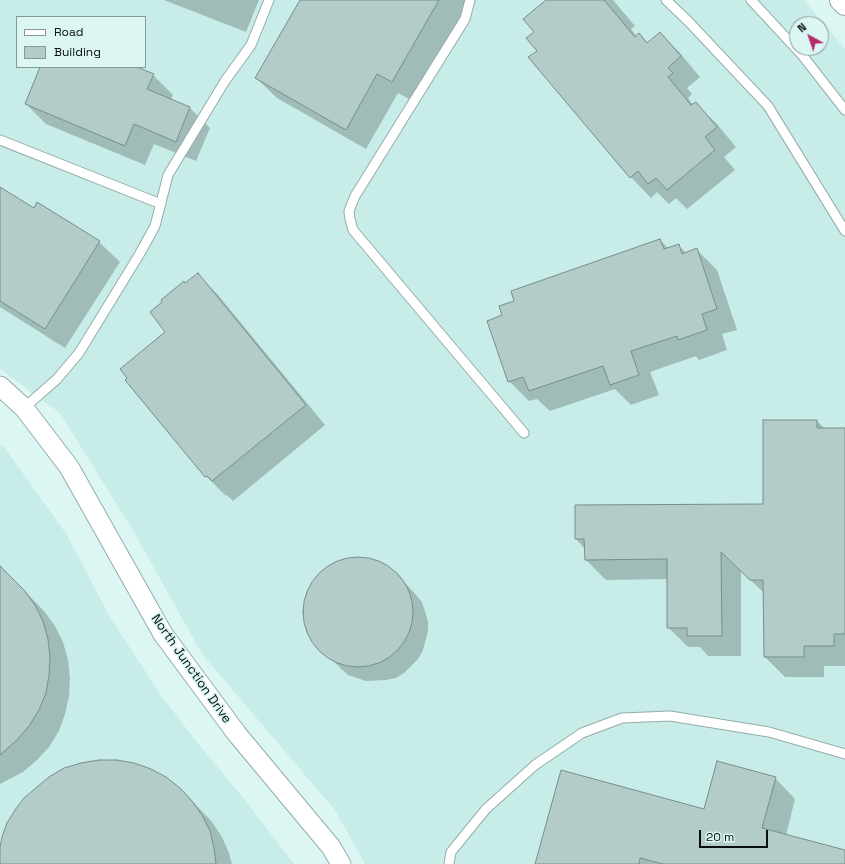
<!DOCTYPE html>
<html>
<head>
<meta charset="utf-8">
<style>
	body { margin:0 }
	#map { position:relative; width:845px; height:864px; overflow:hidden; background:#dcf6f3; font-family:"Space Grotesk",sans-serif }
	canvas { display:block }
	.legend { position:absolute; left:16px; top:16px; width:130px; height:52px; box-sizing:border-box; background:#dcf6f3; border:1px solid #869997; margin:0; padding:5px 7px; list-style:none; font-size:12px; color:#060e0e }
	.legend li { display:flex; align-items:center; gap:8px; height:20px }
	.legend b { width:20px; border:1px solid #869997 }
	.north { position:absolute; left:789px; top:16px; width:40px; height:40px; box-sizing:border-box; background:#dcf6f3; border:1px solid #869997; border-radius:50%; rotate:320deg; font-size:11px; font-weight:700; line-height:16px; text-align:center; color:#060e0e }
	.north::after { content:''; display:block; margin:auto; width:14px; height:18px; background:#b52b69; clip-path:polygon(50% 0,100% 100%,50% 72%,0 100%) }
	.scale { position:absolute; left:699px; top:830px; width:69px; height:18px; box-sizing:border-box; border:2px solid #060e0e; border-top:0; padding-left:5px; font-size:12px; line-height:14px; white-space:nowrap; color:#060e0e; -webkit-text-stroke:3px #dcf6f3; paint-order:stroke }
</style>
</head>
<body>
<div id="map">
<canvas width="845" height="864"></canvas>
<ul class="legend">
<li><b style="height:5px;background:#fff"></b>Road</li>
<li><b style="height:11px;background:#b3ccc9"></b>Building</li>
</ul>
<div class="north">N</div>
<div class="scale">20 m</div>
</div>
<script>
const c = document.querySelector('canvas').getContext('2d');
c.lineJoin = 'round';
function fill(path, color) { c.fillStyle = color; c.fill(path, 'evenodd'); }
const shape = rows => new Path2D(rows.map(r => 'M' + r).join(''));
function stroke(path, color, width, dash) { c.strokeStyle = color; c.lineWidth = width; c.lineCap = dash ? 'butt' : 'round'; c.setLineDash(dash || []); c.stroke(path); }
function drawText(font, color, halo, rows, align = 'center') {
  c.font = font + ' "Space Grotesk",sans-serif'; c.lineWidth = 3.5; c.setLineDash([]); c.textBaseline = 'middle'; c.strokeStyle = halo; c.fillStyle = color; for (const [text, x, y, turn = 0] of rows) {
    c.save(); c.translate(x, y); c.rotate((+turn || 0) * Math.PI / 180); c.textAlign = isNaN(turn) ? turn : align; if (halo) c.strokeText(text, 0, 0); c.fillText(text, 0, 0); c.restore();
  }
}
fill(shape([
	[0,0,804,0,845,49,845,864,365,864,335,810,202,654,134,532,60,413,0,369],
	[17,17,145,17,145,67,17,67],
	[797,24,821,24,821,48,797,48],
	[0,444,4,447,67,535,111,619,163,698,196,741,245,800,294,864,0,864]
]), '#c8ece8');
fill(shape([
	[164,0,259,0,246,32],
	[301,0,470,0,413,101,398,93,366,149,277,98,256,78],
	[548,0,613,0,635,26,631,29,637,37,639,35,648,43,660,33,680,53,700,77,687,88,692,94,688,98,693,105,695,103,716,123,736,147,724,157,735,170,687,209,676,198,669,204,657,192,651,198,631,177,538,51,535,32],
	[41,67,135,67,153,75,173,95,171,100,190,108,210,128,196,161,154,144,145,165,46,124,26,104],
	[0,190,34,209,38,203,99,242,120,262,65,348,0,307],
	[660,240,668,248,678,245,686,253,697,250,717,270,737,330,722,334,727,350,699,360,696,356,650,372,659,395,631,405,615,389,550,411,537,399,529,401,509,381,504,316,515,301],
	[198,275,218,295,325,425,233,501,227,495,226,496,206,476,167,332],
	[817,421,825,429,845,429,845,666,824,666,824,677,785,677,765,657,764,593,741,571,741,656,708,656,700,647,688,647,668,627,668,579,606,580,586,560,585,549,576,539,764,505],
	[347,559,367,559,385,565,393,571,409,587,422,602,428,621,428,631,423,650,418,659,404,673,396,678,386,680,366,681,348,675,317,646,307,628,304,618,305,609,309,590,314,581,329,567],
	[0,570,11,577,44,611,55,626,63,642,68,660,70,678,69,696,65,714,59,731,49,747,37,760,23,772,0,784],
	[775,778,795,799,786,835,845,851,845,864,536,864,705,810],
	[180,788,212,822,222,837,229,853,232,864,0,864,0,851]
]), '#0003');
const building = shape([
	[300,0,439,0,392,82,377,74,346,130,255,78,300,0],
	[546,0,604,0,635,37,639,33,647,43,660,32,681,56,668,68,673,73,668,77,691,105,696,102,717,127,705,137,715,150,667,190,656,178,648,184,638,171,630,178,528,57,537,51,526,38,534,32,523,19,546,0],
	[40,67,137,67,154,74,147,89,190,107,176,142,134,124,125,146,25,104,40,67],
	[0,187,34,208,37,202,100,241,45,329,0,301,0,187],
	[660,239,664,249,679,244,682,254,697,248,717,309,702,314,707,330,678,340,677,336,631,351,639,375,610,385,603,366,529,391,523,377,508,382,487,321,502,315,499,306,514,301,511,291,660,239],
	[198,273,306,405,212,481,207,476,205,477,125,380,127,378,120,369,165,332,150,312,162,302,161,300,184,281,185,283,198,273],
	[763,420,817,420,817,428,845,428,845,634,834,634,834,646,804,646,804,657,764,657,763,580,750,580,721,552,722,636,687,636,687,628,667,628,667,559,585,560,584,539,575,539,575,505,763,504,763,420],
	'303 612a55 55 0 1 1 110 0a55 55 0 1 1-110 0Z',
	[0,566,24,590,35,605,43,621,48,639,50,657,49,675,46,693,39,710,29,726,17,740,0,755,0,566],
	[99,760,117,760,134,763,151,769,166,777,180,788,192,801,202,815,210,831,214,848,216,864,0,864,0,847,2,837,7,823,15,810,24,798,49,777,64,768,81,763,99,760],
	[717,761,776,777,762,828,845,850,845,864,663,864,640,858,639,864,535,864,561,770,704,809,717,761]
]);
fill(building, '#b3ccc9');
stroke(building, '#778e8c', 1);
const service = shape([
	[470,0,465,19,355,196,349,211,350,219,353,230,524,433],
	[666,0,688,21,768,106,845,231],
	[751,0,802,55,845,110],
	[0,140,161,204],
	[24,408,57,379,79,353,139,255,155,226,168,175,225,81,251,45,269,0],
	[449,864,451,852,486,809,535,765,582,733,622,718,670,716,769,732,845,754]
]);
const minor = shape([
	[0,386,24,408,69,467,163,634,237,734,331,847,341,864]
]);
const tertiary = shape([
	[841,0,845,4]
]);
stroke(service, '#94adaa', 11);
stroke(minor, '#94adaa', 21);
stroke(tertiary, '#94adaa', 24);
stroke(service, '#fff', 9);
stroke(minor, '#fff', 19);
stroke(tertiary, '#fff', 22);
drawText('13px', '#060e0e', '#dcf6f3', [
	["North Junction Drive",191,669,55]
]);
</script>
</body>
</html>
